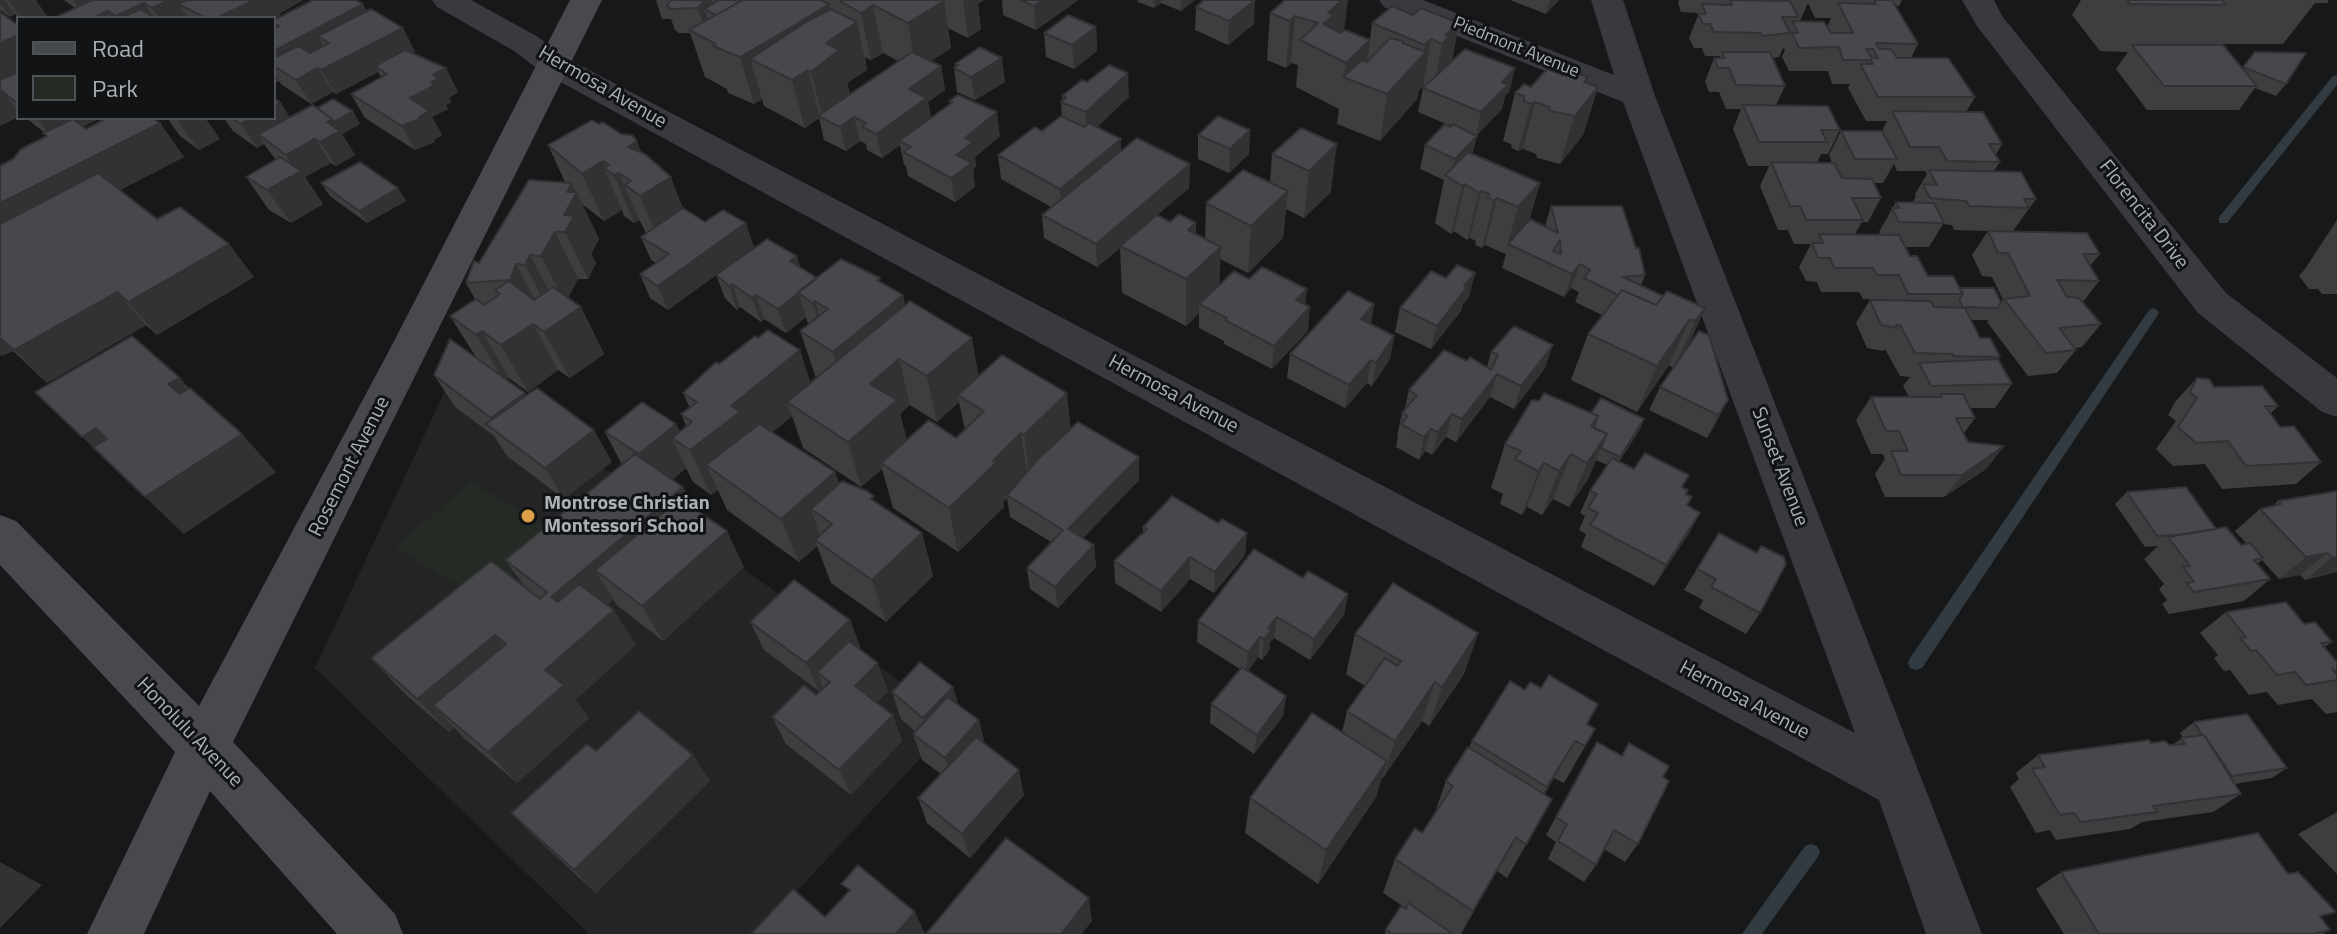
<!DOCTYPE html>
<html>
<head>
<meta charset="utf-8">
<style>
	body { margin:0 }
	#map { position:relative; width:2337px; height:934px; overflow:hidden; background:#171819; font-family:"Titillium Web",sans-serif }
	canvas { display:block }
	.legend { position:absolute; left:16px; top:16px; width:260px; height:104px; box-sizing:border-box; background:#121314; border:2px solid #4f5255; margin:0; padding:10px 14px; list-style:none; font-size:24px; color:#abb0b7 }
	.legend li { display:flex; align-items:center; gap:16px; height:40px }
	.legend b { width:40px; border:2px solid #4f5255 }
</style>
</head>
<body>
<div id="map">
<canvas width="2337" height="934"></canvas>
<ul class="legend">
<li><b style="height:10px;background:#47494d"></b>Road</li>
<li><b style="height:22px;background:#242b24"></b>Park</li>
</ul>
</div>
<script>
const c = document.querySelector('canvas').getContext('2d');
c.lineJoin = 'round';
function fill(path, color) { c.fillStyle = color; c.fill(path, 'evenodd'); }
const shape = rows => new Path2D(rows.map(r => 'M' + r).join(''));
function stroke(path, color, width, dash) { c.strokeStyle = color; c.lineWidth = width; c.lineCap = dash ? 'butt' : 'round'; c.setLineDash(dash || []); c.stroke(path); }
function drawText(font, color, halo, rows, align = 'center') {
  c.font = font + ' "Titillium Web",sans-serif'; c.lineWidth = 6; c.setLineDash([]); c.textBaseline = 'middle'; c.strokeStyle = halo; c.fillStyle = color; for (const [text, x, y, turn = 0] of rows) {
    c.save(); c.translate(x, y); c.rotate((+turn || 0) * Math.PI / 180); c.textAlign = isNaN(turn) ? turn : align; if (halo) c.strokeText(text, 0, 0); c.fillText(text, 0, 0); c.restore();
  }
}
fill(shape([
	[458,363,955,721,757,934,589,934,315,668]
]), '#242426');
fill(shape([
	[471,482,558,533,484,602,395,547]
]), '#242b24');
fill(shape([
	[2337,75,2337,85,2227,223,2219,223,2219,217,2333,76,2337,75],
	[2153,308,2157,310,2159,313,2157,316,1922,668,1916,670,1910,668,1908,663,1910,658,2149,310,2153,308],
	[1811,844,1817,846,1820,852,1817,858,1762,934,1742,934,1805,846,1811,844]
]), '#323b41');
fill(shape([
	[432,0,471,0,538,37,566,58,1855,733,1623,102,1384,7,1379,0,1423,0,1614,75,1591,0,1623,0,1655,96,1982,934,1926,934,1879,800,542,72,514,51,437,7,432,0],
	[1962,0,1994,0,2002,16,2226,293,2337,378,2337,417,2322,412,2198,313,1977,26,1962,0]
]), '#393a3e');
fill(shape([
	[570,0,602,0,233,742,395,914,403,934,337,934,210,791,144,934,87,934,175,752,0,565,0,515,16,521,199,706,391,347,570,0]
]), '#47494d');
fill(shape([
	[0,0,37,0,36,1,48,17,45,18,19,18,15,14,10,17,0,10],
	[64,0,303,0,279,14,281,17,367,11,403,28,415,52,412,53,446,68,458,92,449,98,451,102,446,105,448,109,432,117,442,135,434,140,435,142,415,150,365,118,351,94,381,77,378,72,336,94,333,92,311,104,282,85,279,81,274,84,274,29,276,28,274,25,274,18,188,18,187,16,186,18,54,18,75,8],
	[656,0,984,0,978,4,981,29,968,38,948,28,951,48,931,61,941,66,945,90,928,102,931,118,950,105,949,101,1000,136,975,157,976,166,973,169,975,187,955,202,908,176,906,166,904,165,900,145,882,158,867,150,866,144,860,141,846,151,824,140,819,118,805,128,764,106,762,99,754,104,728,93,727,89,705,77,690,33,679,33,675,30,671,19,662,19],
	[883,53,898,61,850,94,847,83,867,70,865,57,871,60],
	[1002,0,1078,0,1036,30,1003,15],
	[1138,0,1195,0,1181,11,1161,3,1154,8,1138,2],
	[1285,0,1344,30,1370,40,1372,23,1413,15,1459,23,1452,62,1515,68,1509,92,1505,96,1502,109,1476,136,1472,154,1540,183,1529,221,1545,226,1551,206,1645,275,1641,285,1663,296,1705,308,1686,350,1728,400,1716,423,1707,438,1649,410,1660,387,1673,368,1669,365,1637,412,1571,380,1588,334,1602,315,1575,302,1579,292,1571,288,1564,297,1502,268,1506,254,1485,245,1482,248,1475,245,1476,241,1470,238,1467,240,1454,231,1451,234,1435,223,1444,180,1420,169,1425,145,1451,126,1418,112,1423,88,1424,87,1423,87,1419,90,1417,99,1380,141,1337,124,1339,109,1296,87,1298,65,1291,63,1286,68,1267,60,1270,13],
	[1510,0,1559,0,1546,14],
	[1679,0,1902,0,1899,6,1895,6,1918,44,1911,58,1975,97,1966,112,2002,144,1996,155,2000,162,1994,171,2036,199,2013,231,2100,254,2090,266,2099,281,2083,302,2101,324,2082,347,2075,348,2076,350,2057,373,2028,376,1987,322,1989,320,1971,320,1980,338,2000,357,1998,359,2012,384,1995,408,1970,408,1975,418,1964,433,1968,442,2004,446,1986,469,1944,497,1885,497,1875,474,1885,459,1883,454,1871,454,1856,420,1871,397,1909,397,1903,386,1910,377,1900,376,1885,349,1883,351,1867,348,1856,323,1870,300,1885,300,1885,299,1863,299,1859,292,1821,292,1817,282,1806,281,1799,267,1811,244,1794,244,1788,230,1778,230,1760,186,1769,166,1748,166,1733,129,1741,109,1726,109,1719,92,1709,92,1705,82,1714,58,1719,58,1720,56,1705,56,1702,48,1694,48,1689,38,1699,13,1681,12,1678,3],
	[1808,3,1815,18,1831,18,1827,27,1800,21],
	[1783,48,1785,50,1782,57,1789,71,1828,71,1832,84,1850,84,1848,88,1866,121,1887,121,1882,131,1841,131,1829,155,1832,163,1817,163,1821,154,1828,154,1840,130,1776,105,1785,86,1772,58,1779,57],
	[1894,164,1897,171,1925,171,1927,174,1915,194,1916,196,1913,202,1896,202,1879,232,1880,234,1855,234,1862,222,1868,222,1881,198,1874,183,1883,183],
	[1943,224,1952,225,1954,230,1988,231,1972,255,1982,276,1992,277,2003,300,2001,302,1928,276,1910,256,1906,247,1929,247],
	[2081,0,2329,0,2327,3,2315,3,2283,44,2198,44,2197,45,2242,68,2255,52,2286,84,2276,96,2255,88,2239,110,2147,110,2116,69,2128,52,2100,51,2072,15],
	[1196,7,1254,24,1228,45,1195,30],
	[0,12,18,25,18,117,0,126],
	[1096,27,1097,51,1074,69,1046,57,1044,33],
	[955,64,1005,82,975,100,957,92,954,68,956,67],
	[1586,83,1598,87,1583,135,1560,164,1537,158,1536,154,1523,149,1518,151,1512,148,1511,144,1503,141,1515,93,1531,87],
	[1062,96,1129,97,1097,127,1121,139,1121,151,1190,164,1189,188,1157,215,1170,222,1196,223,1196,235,1205,239,1206,203,1270,183,1272,154,1301,128,1331,192,1304,218,1286,209,1283,238,1248,273,1220,259,1219,285,1249,279,1307,289,1305,305,1308,331,1272,369,1224,344,1224,341,1199,328,1199,313,1186,326,1122,293,1120,248,1097,267,1044,238,1042,215,1051,207,1001,179,998,155,1042,131,1062,117,1061,102,1062,100],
	[317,108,360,124,342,134,355,155,336,166,331,163,305,177,323,204,291,223,269,210,246,177,276,160,264,144,257,148,233,131,224,118,290,117],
	[26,118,100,118,83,127,86,129,160,123,184,157,120,190,157,219,254,277,157,335,146,325,47,383,13,351,2,356,0,354,0,166,13,159,46,136,43,133,45,133],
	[167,118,205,118,220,139,199,150,180,136],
	[1250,130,1249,154,1229,173,1198,159,1198,135],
	[548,145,642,153,683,209,705,222,754,247,718,273,801,268,817,278,881,282,903,295,905,306,979,376,1071,429,1139,480,1083,538,1094,545,1096,567,1058,608,1030,589,1027,568,1051,542,1010,517,1007,498,1003,502,1004,507,958,552,893,508,882,469,861,487,803,448,792,416,772,432,835,472,839,484,876,503,922,533,933,576,886,622,831,583,817,546,799,562,727,510,718,490,711,495,693,482,686,468,672,480,683,487,693,508,744,567,663,641,618,606,613,599,607,605,636,645,575,700,589,718,517,783,464,738,454,727,449,732,403,692,371,658,525,587,505,560,622,465,605,432,676,424,680,431,686,426,681,414,690,408,683,393,719,364,811,382,816,378,800,331,808,324,806,317,786,333,764,319,761,322,740,307,737,310,725,298,716,275,668,310,650,298,640,274,656,263,651,260,641,237,646,233,640,221,639,220,634,223,624,216,622,210,604,221,582,204,599,239,591,254,596,263,588,279,578,279,568,298,581,307,604,354,570,378,558,370,528,392,509,378,506,379,612,462,564,499,507,456,494,436,455,407,434,375,476,357,450,316,475,299,466,283,479,263,565,182],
	[959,402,965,430,956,438,907,440,900,414,910,405,937,422],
	[321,183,398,188,406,201,367,223,330,196],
	[2337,220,2337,294,2322,294,2318,289,2309,289,2299,276,2305,269],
	[1475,273,1469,297,1463,304,1461,311,1431,349,1395,332,1400,308,1446,278],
	[1374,304,1371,324,1394,336,1390,359,1372,386,1367,383,1345,408,1287,378,1290,354],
	[1491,352,1545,368,1514,409,1490,397,1456,442,1446,437,1432,455,1425,451,1419,460,1396,447,1398,437,1397,436,1402,413,1405,408,1409,390,1467,361,1487,367],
	[2197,378,2214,387,2278,406,2270,414,2280,427,2321,462,2296,484,2222,489,2205,464,2173,466,2156,449,2176,421,2168,415,2175,402],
	[1591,413,1644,419,1639,431,1619,462,1634,469,1683,487,1686,494,1692,497,1687,506,1700,513,1688,535,1654,586,1581,547,1586,534,1579,530,1585,516,1580,513,1590,491,1607,465,1596,460,1588,479,1569,507,1553,499,1542,515,1527,507,1522,515,1500,504,1503,494,1491,488,1505,444],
	[2337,491,2337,572,2305,580,2300,575,2279,579,2262,560,2257,564,2270,579,2244,601,2169,614,2162,604,2167,600,2159,589,2164,584,2144,559,2158,546,2145,547,2115,504,2127,492,2216,529,2241,545,2247,544,2235,531,2260,509,2273,506,2278,501],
	[1143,527,1245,555,1214,593,1190,579,1161,612,1115,583,1114,561,1143,532],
	[1719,533,1760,613,1746,634,1699,608,1703,600,1684,590],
	[1303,578,1348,594,1344,615,1310,660,1274,638,1270,642,1269,651,1262,660,1258,657,1248,671,1286,696,1283,716,1254,754,1210,723,1211,704,1240,669,1197,642,1198,621],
	[2226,612,2304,624,2332,642,2325,647,2337,662,2337,712,2326,714,2312,699,2278,705,2267,692,2249,695,2230,670,2224,671,2214,658,2218,655,2200,633],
	[850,620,861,649,860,649,888,691,876,703,902,741,851,795,786,744,772,717,816,695,824,688,823,687,819,691,764,650,750,622],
	[1478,633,1464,674,1429,726,1422,721,1383,778,1382,777,1376,797,1318,884,1245,833,1250,798,1342,732,1347,711,1365,686,1346,674,1355,634],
	[953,687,958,705,985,744,1024,795,970,858,927,823,918,798,941,774,922,760,913,734,915,731,901,719,892,692],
	[2194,722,2287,768,2272,778,2234,784,2241,794,2213,812,2142,822,2130,829,2056,840,2050,830,2036,833,2010,787,2019,779,2016,773,2038,755,2151,743,2172,745,2183,738,2180,733],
	[1587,724,1595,729,1564,783,1554,778,1545,794,1552,799,1507,878,1497,871,1461,934,1385,934,1386,929,1406,908,1383,893,1395,859,1422,833,1433,818,1446,781,1469,748,1472,741],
	[1629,743,1663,777,1638,844,1625,862,1604,849,1596,865,1584,882,1548,859,1556,842,1546,835,1586,761,1621,755],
	[693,755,710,781,596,893,535,837,511,813],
	[2337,812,2337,874,2298,834],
	[2061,872,2322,919,2330,930,2323,934,2064,934,2036,889]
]), '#3d3e40');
fill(shape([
	[0,0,4,0,15,14,10,17,0,4],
	[7,0,37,0,36,1,48,17,45,18,22,18],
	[73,0,92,0,82,12],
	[169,0,201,0,178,4,187,16,186,18,159,18,152,8],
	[254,0,303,0,279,14,282,18,274,21,274,18,217,18],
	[701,0,712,0,713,5,704,9,710,26,706,32,698,8],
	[963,0,984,0,978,4,981,29,968,38],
	[1043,0,1078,0,1036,30,1034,6],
	[1154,0,1161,0,1161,3,1154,8],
	[1181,0,1195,0,1181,11],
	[1255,0,1254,24,1228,45,1229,21],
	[1325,0,1328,13,1342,0,1348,0,1343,41,1320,50],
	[1550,0,1559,0,1546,14],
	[944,1,951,48,916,71,908,23],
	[144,3,154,18,117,18,116,16],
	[363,4,376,28,329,43,318,36,328,54,274,66,274,51],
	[829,4,836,36,857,22,867,70,847,83,850,97,823,119,811,72,808,70,820,117,818,116,819,118,805,128,792,80,750,59,762,99,754,104,740,57],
	[873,5,883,53,871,60,861,13],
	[1295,16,1291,63,1286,68,1290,21],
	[1459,23,1450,70,1433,91,1442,44,1445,35],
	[1096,27,1097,51,1074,69,1072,45],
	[403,28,415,52,381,70,375,66,378,72,336,94,321,70],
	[18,35,18,100,2,91,18,111,18,117,0,126,0,43],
	[1431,39,1423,87,1419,90,1417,99,1380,141,1387,94,1402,43,1403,41,1396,84,1423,55,1425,45],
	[1370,40,1364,85,1344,77,1346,63],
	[1002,58,1005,82,975,100,971,77],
	[941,66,945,90,928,102,932,122,899,141,900,145,882,158,876,134,909,89],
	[318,68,333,92,311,104,296,80],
	[446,68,458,92,449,98,451,102,446,105,448,109,432,117,442,135,434,140,435,142,415,150,402,126,410,98,431,82,433,75],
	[1515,68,1509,92,1505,96,1502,109,1476,136,1481,112,1502,82],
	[274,72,279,81,274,84],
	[1128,73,1129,97,1087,136,1086,112],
	[1588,77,1577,114,1598,87,1583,135,1560,164,1584,82],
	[1535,102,1523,149,1518,151,1531,104],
	[281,103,296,127,258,134,264,144,257,148,241,124,252,118,274,118,274,106],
	[353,111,360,124,342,134,355,155,336,166,320,142,327,122],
	[997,112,1000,136,975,157,976,166,973,169,975,187,955,202,951,178,956,155,965,138],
	[854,117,860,141,846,151,840,127],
	[36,118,100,118,55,140],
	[175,118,205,118,220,139,199,150],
	[160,123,184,157,0,252,0,203],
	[1250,130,1249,154,1229,173,1230,149],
	[1477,136,1471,160,1451,179,1455,159],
	[315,139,331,163,305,177,323,204,291,223,267,190,297,173,286,155],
	[1121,139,1121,163,1062,213,1060,189],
	[637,141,655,187,671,177,689,224,660,243,640,196,628,147],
	[1337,144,1331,192,1304,218,1309,171],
	[603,161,608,171,604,168,622,210,604,221,582,174],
	[1190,164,1189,188,1097,267,1096,244],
	[619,173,639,220,634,223,614,175],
	[572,183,599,239,591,254,596,263,588,279,565,232,564,215,567,192],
	[1540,183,1526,231,1508,244,1505,254,1518,207],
	[1465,184,1454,231,1451,234,1462,186],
	[398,188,406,201,367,223,359,211],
	[1288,191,1283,238,1248,273,1251,226],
	[1481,191,1470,238,1467,240,1479,193],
	[1497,198,1485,245,1482,248,1494,201],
	[746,223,754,247,668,310,658,286],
	[1196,223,1195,270,1188,230],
	[555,232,578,279,565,303,541,256],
	[229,244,254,277,157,335,128,302],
	[1221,247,1219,294,1199,304,1199,313,1186,326,1186,279],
	[530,255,555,302,550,312,525,265],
	[797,256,804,280,790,261],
	[516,264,541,311,536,327,510,280],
	[1580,264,1571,288,1564,297,1572,274],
	[1475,273,1469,297,1463,304,1461,311,1431,349,1437,326,1464,286],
	[880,278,887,308,903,295,913,342,846,398,833,352,877,280],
	[732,284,740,307,737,310,729,286],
	[1307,289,1304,313,1296,300],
	[117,292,146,325,47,383,14,350],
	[799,294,806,317,786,333,778,309],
	[756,295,764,319,761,322,752,298],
	[815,301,829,348,826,348,813,304],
	[1374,304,1370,328,1361,319],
	[581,307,604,354,570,378,544,332],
	[1310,307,1308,331,1272,369,1274,346],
	[1705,308,1684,355,1674,368,1695,321],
	[1690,319,1669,365,1637,412,1657,366],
	[533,324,558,370,528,392,501,345],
	[482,331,509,378,504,381,476,335],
	[1394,336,1390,359,1372,386,1376,363],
	[0,338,13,351,2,356,0,354],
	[972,338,980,384,958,395,959,402,937,422,927,376],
	[1553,345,1545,368,1514,409,1521,386],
	[800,350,815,396,787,402,792,416,754,448,706,465,718,490,711,495,690,450,731,406],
	[899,359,910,405,900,414,908,446,881,463,882,469,861,487,848,442,870,384],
	[1371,360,1367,383,1345,408,1349,385],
	[1497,374,1490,397,1456,442,1462,419],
	[180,378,215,416,203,423,168,384],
	[525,393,544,425,503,437,491,418],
	[1067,393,1072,439,1030,480,1024,435],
	[1728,400,1716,423,1707,438,1718,415],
	[1452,414,1446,437,1432,455,1438,432],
	[1644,419,1639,431,1614,469,1620,457],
	[676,424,688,448,672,438,686,468,658,492,639,454],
	[96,428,134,466,121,474,82,437],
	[1431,429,1425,451,1419,460,1424,437],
	[594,430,612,462,564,499,545,468],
	[1021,433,1028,478,1007,495,1007,498,1003,502,1004,507,958,552,949,508,993,461],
	[242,434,276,472,184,534,145,497],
	[1607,434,1588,479,1569,507,1587,463],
	[2004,446,1986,469,1944,497,1962,475],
	[1571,454,1553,499,1542,515,1559,471],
	[1139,457,1139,480,1071,551,1068,529],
	[1544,463,1527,507,1522,515,1538,471],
	[835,472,850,517,832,524,811,509,822,541,815,540,817,546,799,562,781,519],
	[683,487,701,523,595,570,613,599,576,632,551,597],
	[1700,513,1688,535,1654,586,1666,565],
	[727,531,744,567,663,641,642,606],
	[922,533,933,576,886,622,872,580],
	[1247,533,1245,555,1214,593,1215,572],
	[1094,545,1096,567,1058,608,1055,587],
	[2327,553,2300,575,2279,579,2306,557],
	[1190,557,1190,579,1161,612,1161,591],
	[2337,557,2337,572,2305,580,2332,558],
	[1348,594,1344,615,1310,660,1314,639],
	[614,610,636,645,575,700,589,718,517,783,488,752,545,670],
	[1277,617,1274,638,1270,642,1269,651,1262,660,1264,639,1268,628],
	[850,620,861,649,829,681,817,672,823,687,819,691,806,663],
	[1478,633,1464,674,1429,726,1442,687],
	[495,635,522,669,433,705,454,727,449,732,417,699],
	[1260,637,1258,657,1246,673,1248,652],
	[878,663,888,691,865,714,855,686],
	[1435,682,1422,721,1383,778,1395,741],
	[953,687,961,715,931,745,923,718],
	[1286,696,1283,716,1254,754,1257,735],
	[893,715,902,741,851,795,839,770],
	[979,720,986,747,953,783,945,758],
	[1575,741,1554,778,1528,823,1547,787],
	[693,755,710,781,596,893,574,870],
	[1387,761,1376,797,1318,884,1326,850],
	[1019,770,1024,795,970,858,962,834],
	[1516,837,1497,871,1460,934,1473,911],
	[0,862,42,885,0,928],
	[1089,898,1092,921,1082,934,1061,934],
	[915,912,925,934,896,934]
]), '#323234');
const building = shape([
	[92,0,169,0,152,8,144,3,116,16,108,11,93,18,54,18,92,0],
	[188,0,254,0,217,18,206,18,178,4,188,0],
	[313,0,356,0,363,4,274,51,274,29,279,26,274,23,274,20,313,0],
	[670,0,704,0,698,8,671,9,667,6,670,0],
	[719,0,743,0,716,15,704,9,719,0],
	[743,0,821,0,829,4,790,28,740,57,713,46,716,44,689,30,743,0],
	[842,0,942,0,944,1,908,23,873,5,861,13,840,1,842,0],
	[1021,0,1043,0,1034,6,1021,0],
	[1204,0,1255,0,1229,21,1196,7,1204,0],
	[1285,0,1342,0,1328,13,1334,15,1323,24,1341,33,1345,30,1370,40,1346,63,1300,40,1318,23,1295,16,1290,21,1270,13,1285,0],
	[1730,0,1790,1,1798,17,1782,17,1790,33,1762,36,1761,33,1714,32,1710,24,1703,24,1698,14,1706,14,1702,4,1732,5,1730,0],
	[1874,0,1892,0,1918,44,1876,43,1879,49,1891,49,1897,58,1948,58,1975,97,1878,97,1860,64,1873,64,1871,60,1843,60,1839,47,1799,48,1792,33,1798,33,1792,21,1824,22,1831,33,1853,33,1838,3,1876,4,1874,0],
	[1866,49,1873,49,1878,58,1872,58,1866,49],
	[2127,0,2222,0,2226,5,2130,4,2127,0],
	[1392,6,1413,15,1421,8,1459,23,1445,35,1449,37,1442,44,1431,39,1425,45,1372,23,1392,6],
	[141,9,154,18,121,18,141,9],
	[371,9,403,28,321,70,318,68,296,80,274,66,274,58,298,46,310,53,329,43,318,36,371,9],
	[831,9,857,22,826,43,839,50,811,72,808,70,792,80,750,59,806,22,831,9],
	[0,12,18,25,18,35,0,43,0,12],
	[108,14,114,18,99,18,108,14],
	[1068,15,1096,27,1072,45,1044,33,1068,15],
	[1390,38,1403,41,1402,43,1426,52,1387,94,1343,77,1362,60,1367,62,1390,38],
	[2132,45,2223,45,2257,86,2164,86,2132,45],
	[980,47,1002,58,971,77,954,68,958,65,955,64,980,47],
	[1465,49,1515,68,1502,82,1508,85,1481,112,1423,88,1465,49],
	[405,50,446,68,433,75,439,79,431,82,435,85,410,98,429,111,419,117,422,118,402,126,351,94,387,74,375,66,405,50],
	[912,52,941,66,909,89,927,98,876,134,861,126,866,123,854,117,840,127,818,116,912,52],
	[1722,52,1770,52,1785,86,1736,85,1729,68,1718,68,1714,58,1725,58,1722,52],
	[2255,52,2306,53,2286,84,2243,67,2255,52],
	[1109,65,1128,73,1086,112,1061,102,1066,97,1062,96,1082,80,1087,82,1109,65],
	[1547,69,1563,75,1567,70,1588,77,1584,82,1598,87,1575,116,1550,111,1549,107,1535,102,1531,104,1524,101,1524,96,1515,93,1524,84,1531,87,1547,69],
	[18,72,18,104,2,91,0,92,0,80,18,72],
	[958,95,997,112,965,138,973,142,956,155,972,163,951,178,903,152,911,147,899,141,953,102,949,101,958,95],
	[274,98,281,103,274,106,274,98],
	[333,99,353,111,334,122,332,119,317,108,333,99],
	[313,105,332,119,327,122,340,131,320,142,315,139,286,155,258,134,313,105],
	[1743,105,1828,106,1840,130,1821,130,1827,142,1759,142,1743,105],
	[1892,111,1983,112,2002,144,1989,144,2000,162,1947,161,1939,147,1910,147,1892,111],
	[1061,116,1084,127,1089,123,1121,139,1060,189,998,155,1035,127,1042,131,1061,116],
	[1218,116,1250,130,1230,149,1198,135,1218,116],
	[107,118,152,118,160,123,0,203,0,166,13,159,21,149,47,136,43,133,73,119,86,129,107,118],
	[232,118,252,118,241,124,232,118],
	[592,120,599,124,603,122,621,134,632,135,637,141,628,147,645,154,671,177,640,196,625,185,631,181,619,173,614,175,604,168,609,165,603,161,582,174,548,145,592,120],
	[1445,124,1450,127,1453,124,1477,136,1455,159,1425,145,1445,124],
	[1301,128,1337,144,1309,171,1272,154,1301,128],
	[1841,131,1882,131,1897,159,1855,159,1841,131],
	[1137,138,1190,164,1096,244,1042,215,1137,138],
	[1468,152,1540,183,1518,207,1497,198,1494,201,1487,197,1490,194,1481,191,1479,193,1465,184,1462,186,1445,175,1468,152],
	[280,157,301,171,267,190,246,177,280,157],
	[360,162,398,188,359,211,321,183,360,162],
	[1771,162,1834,163,1842,178,1872,179,1881,198,1852,198,1863,220,1806,220,1800,206,1790,206,1771,162],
	[1243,170,1288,191,1251,226,1206,203,1243,170],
	[1929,170,2021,172,2036,199,2024,199,2029,208,1969,206,1966,201,1930,198,1923,184,1937,185,1929,170],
	[98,173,157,219,180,207,229,244,128,302,117,292,14,350,0,338,0,224,98,173],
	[529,180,572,183,567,192,577,192,564,215,574,216,565,232,555,232,541,256,530,255,525,265,516,264,510,280,466,283,474,261,479,263,529,180],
	[1896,202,1934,203,1944,223,1899,222,1892,208,1899,208,1896,202],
	[1551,206,1622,206,1636,248,1639,248,1645,275,1623,277,1663,296,1656,305,1622,290,1618,295,1584,278,1590,270,1580,264,1572,274,1508,244,1530,219,1558,233,1551,206],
	[1560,240,1561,254,1553,251,1560,240],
	[683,208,705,222,723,210,746,223,658,286,640,274,669,254,641,237,683,208],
	[1179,214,1196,223,1188,230,1221,247,1186,279,1120,246,1157,215,1170,222,1179,214],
	[1988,231,2087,233,2100,254,2083,254,2099,281,2057,280,2067,297,2079,298,2101,324,2059,328,2076,350,2046,353,2004,299,2030,296,2008,253,1998,253,1988,231],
	[1819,234,1899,235,1910,256,1917,256,1928,276,1953,276,1963,294,1908,294,1899,275,1877,275,1873,268,1834,268,1830,258,1818,258,1812,243,1823,243,1819,234],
	[767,239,797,256,790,261,817,278,778,309,756,295,752,298,732,284,729,286,716,275,767,239],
	[841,259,880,278,877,280,903,295,833,352,800,331,828,309,815,301,813,304,798,292,841,259],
	[1457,265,1475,273,1464,286,1467,287,1437,326,1400,308,1431,271,1446,278,1457,265],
	[1262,267,1307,289,1296,300,1310,307,1274,346,1225,320,1227,318,1199,304,1234,271,1249,279,1262,267],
	[509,281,534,300,553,287,581,307,544,332,533,324,501,345,482,331,476,335,450,316,476,299,484,305,500,294,495,290,509,281],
	[1959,288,1994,288,2001,302,1998,308,1963,307,1959,300,1963,294,1959,288],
	[1622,290,1656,305,1667,291,1705,308,1695,321,1690,319,1657,366,1588,334,1622,290],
	[1348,291,1374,304,1361,319,1394,336,1376,363,1371,360,1349,385,1290,354,1348,291],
	[1870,300,1930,301,1934,307,1965,308,1980,338,1990,338,2000,357,1953,356,1953,354,1915,353,1900,325,1896,325,1897,328,1881,325,1870,300],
	[910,301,972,338,927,376,899,359,870,384,897,400,848,442,787,402,910,301],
	[1514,326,1553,345,1521,386,1497,374,1462,419,1452,414,1438,432,1431,429,1424,437,1401,424,1408,416,1402,413,1417,395,1409,390,1444,350,1467,361,1470,357,1491,370,1498,355,1491,352,1514,326],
	[768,330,800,350,731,406,740,412,690,450,672,438,692,422,681,414,697,402,683,393,716,362,719,364,755,336,758,338,768,330],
	[1699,331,1709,335,1728,400,1718,415,1660,387,1699,331],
	[132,336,180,378,168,384,180,394,190,388,242,434,145,497,93,447,107,439,96,428,82,437,35,392,132,336],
	[450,339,525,393,491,418,434,375,450,339],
	[1002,355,1067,393,1024,435,1021,433,993,461,996,463,949,508,881,463,929,420,956,438,984,411,958,395,1002,355],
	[1998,359,2012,384,1931,386,1919,363,1998,359],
	[2197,378,2209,379,2214,387,2262,386,2278,406,2265,406,2280,427,2294,426,2321,462,2246,466,2228,441,2196,443,2178,427,2197,398,2190,392,2197,378],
	[537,388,594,430,545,468,486,424,537,388],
	[1544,393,1598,416,1591,426,1607,434,1587,463,1571,454,1559,471,1544,463,1538,471,1515,459,1521,451,1505,444,1532,400,1539,401,1544,393],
	[1940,394,1963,394,1975,418,1956,418,1968,442,2004,446,1962,475,1901,475,1891,451,1908,451,1899,431,1886,431,1871,397,1942,397,1940,394],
	[1601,398,1644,419,1620,457,1601,448,1607,434,1594,428,1598,416,1591,413,1601,398],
	[642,402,676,424,639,454,605,432,642,402],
	[1078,422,1139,457,1068,529,1094,545,1055,587,1027,568,1063,530,1007,495,1038,459,1078,422],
	[759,424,835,472,781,519,706,465,759,424],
	[1645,453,1689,475,1682,487,1688,490,1686,494,1692,497,1687,505,1700,513,1666,565,1590,525,1598,513,1588,508,1597,494,1590,491,1612,458,1634,469,1645,453],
	[635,454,683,487,551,597,558,602,579,584,614,610,545,670,564,685,488,752,433,705,506,644,495,635,417,699,371,658,491,561,540,599,547,592,505,560,635,454],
	[842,481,867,491,874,496,871,499,922,533,872,580,815,540,832,524,811,509,842,481],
	[2186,487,2216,529,2186,534,2157,536,2127,492,2186,487],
	[2337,491,2337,557,2332,558,2327,553,2306,557,2260,509,2281,504,2278,501,2337,491],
	[1172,496,1218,523,1222,519,1247,533,1215,572,1190,557,1161,591,1114,561,1147,529,1143,527,1172,496],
	[680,499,727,531,642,606,595,570,680,499],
	[2226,527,2241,545,2250,543,2263,558,2254,560,2270,579,2194,592,2186,583,2194,582,2183,567,2190,566,2168,537,2226,527],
	[1719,533,1757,553,1761,546,1784,557,1786,564,1760,613,1711,587,1716,579,1697,569,1719,533],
	[1254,549,1303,578,1308,571,1348,594,1314,639,1277,617,1268,628,1272,630,1264,639,1260,637,1248,652,1198,621,1254,549],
	[794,580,850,620,806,663,750,622,794,580],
	[1393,583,1478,633,1442,687,1435,682,1395,741,1347,711,1385,658,1397,666,1401,661,1355,634,1393,583],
	[2286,602,2304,624,2315,622,2332,642,2321,643,2337,662,2337,673,2332,668,2337,675,2337,680,2306,685,2295,672,2277,675,2256,650,2251,651,2240,638,2246,637,2226,612,2286,602],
	[849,641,878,663,855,686,893,715,839,770,772,717,804,685,816,695,830,682,817,672,849,641],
	[920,662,953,687,923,718,892,692,920,662],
	[1242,667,1286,696,1257,735,1211,704,1242,667],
	[1549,675,1598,704,1587,724,1595,729,1585,746,1575,741,1547,787,1472,741,1510,681,1525,690,1530,682,1541,688,1549,675],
	[947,697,979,720,945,758,913,734,947,697],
	[639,711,693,755,574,870,511,813,587,744,596,751,639,711],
	[1312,713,1387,761,1326,850,1250,798,1312,713],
	[2247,714,2287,768,2232,776,2204,735,2202,735,2194,722,2247,714],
	[2204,735,2241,794,2153,806,2157,812,2081,822,2074,813,2060,815,2032,769,2045,767,2038,755,2149,740,2151,743,2165,741,2169,745,2185,744,2181,738,2204,735],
	[976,737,1019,770,962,834,918,798,976,737],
	[1597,742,1622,756,1629,743,1669,766,1663,777,1669,781,1638,844,1614,830,1596,865,1558,841,1567,824,1556,817,1597,742],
	[1468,747,1552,799,1526,845,1516,837,1473,911,1395,859,1415,828,1422,833,1453,786,1446,781,1468,747],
	[2258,833,2288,874,2298,872,2336,912,2320,916,2330,930,2313,934,2099,934,2061,872,2258,833],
	[1006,838,1089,898,1061,934,926,934,1006,838],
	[858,865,915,912,896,934,751,934,793,889,825,917,850,890,841,884,858,865],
	[1408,903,1453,934,1389,934,1390,932,1386,929,1401,906,1406,909,1408,903]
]);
fill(building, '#47484b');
stroke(building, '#323234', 2);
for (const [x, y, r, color] of [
	[528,516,8,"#de9f4b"]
]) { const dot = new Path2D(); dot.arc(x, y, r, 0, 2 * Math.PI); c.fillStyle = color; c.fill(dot); stroke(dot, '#121314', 3); }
drawText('18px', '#abb0b7', '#121314', [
	["Piedmont Avenue",1516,48,22]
]);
drawText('20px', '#abb0b7', '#121314', [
	["Hermosa Avenue",602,88,30],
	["Florencita Drive",2143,215,52],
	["Hermosa Avenue",1173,395,28],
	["Rosemont Avenue",350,467,-63],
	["Sunset Avenue",1779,467,69],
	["Hermosa Avenue",1744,701,28],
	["Honolulu Avenue",189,733,46]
]);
drawText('bold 20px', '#abb0b7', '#121314', [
	["Montrose Christian",544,504],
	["Montessori School",544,527]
], 'left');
</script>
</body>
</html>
